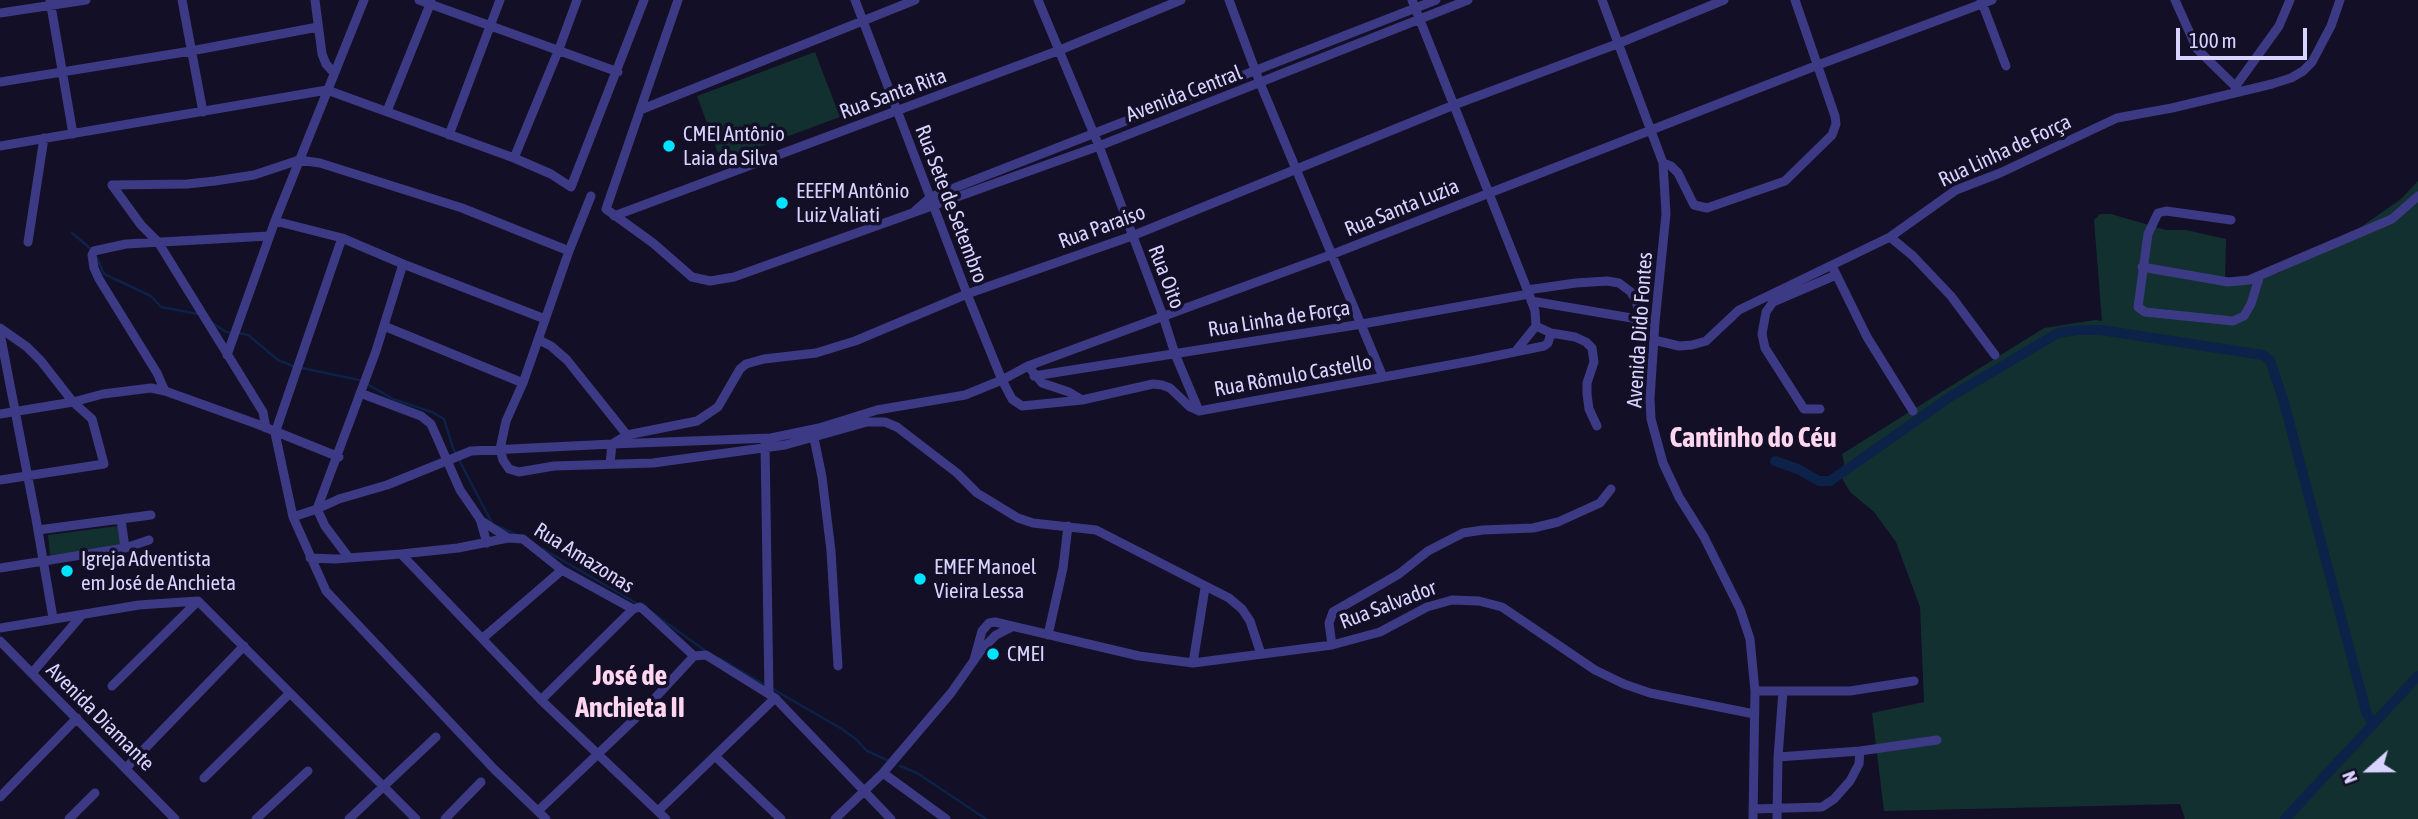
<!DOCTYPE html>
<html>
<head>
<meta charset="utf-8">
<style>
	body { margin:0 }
	#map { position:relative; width:2418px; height:819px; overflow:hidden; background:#130f26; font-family:"Asap Condensed",sans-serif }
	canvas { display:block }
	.north { position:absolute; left:2334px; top:735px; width:70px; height:70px; -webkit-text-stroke:5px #130f26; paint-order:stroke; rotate:249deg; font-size:19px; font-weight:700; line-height:28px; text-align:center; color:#d9d4ff }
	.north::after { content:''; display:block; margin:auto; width:24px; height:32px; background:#d9d4ff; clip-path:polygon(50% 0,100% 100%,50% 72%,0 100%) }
	.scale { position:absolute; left:2176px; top:28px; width:131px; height:32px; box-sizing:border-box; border:4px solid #d9d4ff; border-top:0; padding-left:9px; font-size:21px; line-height:24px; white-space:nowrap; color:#d9d4ff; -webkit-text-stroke:5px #130f26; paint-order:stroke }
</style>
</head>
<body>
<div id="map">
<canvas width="2418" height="819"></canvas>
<div class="north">N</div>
<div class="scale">100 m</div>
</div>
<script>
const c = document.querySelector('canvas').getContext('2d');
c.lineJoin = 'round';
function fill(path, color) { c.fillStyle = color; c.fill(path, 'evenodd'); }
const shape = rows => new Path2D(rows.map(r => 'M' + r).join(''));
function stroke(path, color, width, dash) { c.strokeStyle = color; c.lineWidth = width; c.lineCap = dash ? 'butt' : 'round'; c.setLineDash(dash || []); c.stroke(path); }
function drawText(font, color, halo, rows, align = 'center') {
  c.font = font + ' "Asap Condensed",sans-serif'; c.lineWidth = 7; c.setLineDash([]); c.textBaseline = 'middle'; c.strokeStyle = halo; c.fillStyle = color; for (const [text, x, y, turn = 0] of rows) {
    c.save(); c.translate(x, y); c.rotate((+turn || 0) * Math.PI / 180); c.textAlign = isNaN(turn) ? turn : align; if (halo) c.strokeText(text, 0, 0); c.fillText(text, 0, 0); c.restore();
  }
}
fill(shape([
	[815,52,840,117,721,161,697,96],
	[2418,181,2418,819,2185,819,2180,804,1884,811,1872,713,1924,702,1920,607,1896,542,1874,512,1850,492,1842,478,1844,463,1842,454,2044,328,2095,320,2102,321,2094,220,2100,214,2111,214,2166,230,2186,230,2226,239,2225,285,2278,273,2348,236,2401,199],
	[118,526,121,546,50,555,48,535]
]), '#12302f');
stroke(shape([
	[72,233,91,249],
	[97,258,104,274,151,296,161,307,198,314],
	[211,322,226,332,233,333],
	[239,333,248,335,278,360,295,367],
	[302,368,359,380],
	[367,384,393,399,432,412,444,419,453,448,492,523],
	[497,526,517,535],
	[541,548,638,604],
	[650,611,707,652],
	[719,658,765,685],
	[771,688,842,729,857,740,867,751,887,760],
	[900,766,917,773,986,819]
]), '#0c2248', 2.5);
stroke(shape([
	[1775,461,1798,469,1819,481,1830,481,1950,397,2058,333,2078,330,2101,330,2263,355,2270,360,2283,399,2367,715,2374,723],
	[2285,819,2418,676]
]), '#0c2248', 10);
stroke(shape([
	[50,0,73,134],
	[182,0,203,112],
	[315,0,322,54,326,64,334,73],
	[419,0,618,72],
	[678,0,606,209,653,243,692,277,710,281,734,277,1099,146,1468,0],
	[855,0,967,294,1002,380,1012,399,1022,406,1082,400],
	[1038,0,1099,146,1163,316,1175,354,1199,411],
	[1229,0,1260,83,1383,377],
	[1602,0,1663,163,1666,214,1655,322,1650,399,1651,419,1663,463,1679,497,1704,537,1740,609,1750,639,1755,691,1753,819],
	[1981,0,2006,66],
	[2175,0,2197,49,2240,91],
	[0,13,86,0],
	[0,82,191,51,318,27],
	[2235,87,2279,26,2290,0],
	[640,110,915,0],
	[387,111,431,2],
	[449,135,500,0],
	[0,146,327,90,514,158,551,174,571,187,644,0],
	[514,158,559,49,577,0],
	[1663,163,1671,166,1678,173,1694,205,1707,208,1785,181,1832,135,1836,124,1835,116,1795,0],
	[112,185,187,184,215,181,254,175,299,160,320,163,462,208,569,251],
	[112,185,141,225,158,242,263,412,266,428],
	[591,196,569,251,523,383,506,421,500,449,503,460,509,469,519,472,554,466,653,463,785,445,867,422,885,422,897,427,957,473,977,493,1018,518,1033,523,1096,530,1229,598,1242,609,1250,621,1261,654],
	[915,211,931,197,1436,0],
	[614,216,1060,50,1181,0],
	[2231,220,2166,211,2158,213,2148,234,2138,307,2145,312,2233,321,2244,316,2251,304,2260,275],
	[275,221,342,238,403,264,545,319],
	[1890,237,1913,256,1951,296,1995,355],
	[342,238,275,433,293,517,326,591,494,769,546,819],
	[28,242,44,138],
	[2142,267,2228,282,2249,280,2392,219,2418,196],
	[1834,270,1867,337,1913,411],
	[1527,290,1576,283,1607,281,1619,283,1631,292,1636,301,1641,319],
	[1531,301,1655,322],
	[384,326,523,383],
	[0,328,27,347,41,361,73,402,92,419,104,464,0,480],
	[0,333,36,519,53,618],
	[1551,333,1575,337,1586,342,1592,348,1594,362,1587,383,1587,394,1589,409,1597,426],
	[539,340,551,346,567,360,627,435],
	[1654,340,1679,346,1692,345,1706,341,1739,310,1890,237,1956,190,2000,173,2117,118,2172,108,2272,84,2291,78,2303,71,2312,62,2331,26,2340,0],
	[1515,352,1536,326],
	[227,355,275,221,364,0],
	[1028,366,1042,383,1069,392,1082,400,1153,384,1162,385,1170,388,1190,407,1199,411,1471,361,1544,346,1548,343,1551,333,1536,326,1535,311,1529,294,1412,0],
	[1034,376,1362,324,1529,294],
	[165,391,157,373,99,279,94,268,92,255,94,251,126,244,269,236],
	[360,393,421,416,431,424,460,490,480,519,487,543],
	[1820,409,1804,409,1765,348,1762,334,1766,312,1773,302,1836,275],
	[0,414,73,402,103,394,151,388,165,391,257,424,339,457],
	[814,438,822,477,831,551,838,666],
	[765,444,769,694],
	[610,464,612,444,771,438,819,428,877,410,965,395,1002,380,1028,366,1333,254,1818,65,1992,0],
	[317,509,376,351,403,264],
	[317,509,325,526,349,558],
	[293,517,317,509,339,499,387,485,471,451,612,444,627,435,697,421,718,407,740,369,746,364,764,359,816,353,855,341,967,294,1132,236,1454,105,1617,44,1724,0],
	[121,519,125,548],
	[480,520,508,538],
	[38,530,151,515],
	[401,554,541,700,666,819],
	[310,558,335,559,401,554,458,548,508,538,523,539,562,570,633,609,640,607,643,609,694,656],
	[0,568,125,548,149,540],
	[198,601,416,819],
	[0,628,139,605,198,601],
	[1048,635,1063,568,1068,526],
	[483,638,562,570],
	[0,641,175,819],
	[1332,645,1329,623,1333,612,1399,574,1428,551,1463,533,1483,530,1533,528,1558,522,1600,503,1611,489],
	[694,656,706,655,775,698,891,819],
	[974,660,982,631,989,623,995,622,1139,656,1193,663,1332,645,1380,632,1427,607,1452,600,1479,601,1502,607,1595,670,1624,684,1650,693,1754,714],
	[1193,663,1205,588],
	[32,673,81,616],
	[112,686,198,601],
	[1755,691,1850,691,1914,681],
	[541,700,633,609],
	[715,756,781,819],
	[1778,757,1860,751,1937,740],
	[126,768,244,646],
	[883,773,946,819],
	[204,778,290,693],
	[0,797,77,718],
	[1753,809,1822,807,1834,799,1850,781,1859,764,1860,751],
	[538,811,642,712,694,656],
	[658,811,775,698],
	[69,819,95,793],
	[256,819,308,771],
	[349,819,436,737],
	[445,819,481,782],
	[835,819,883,773,951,693,982,649,996,635,1012,627],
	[1777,819,1778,757,1783,691]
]), '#3d3a85', 9);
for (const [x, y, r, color] of [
	[669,146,7,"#00e5ff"],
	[782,203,7,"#00e5ff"],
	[67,571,7,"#00e5ff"],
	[920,579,7,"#00e5ff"],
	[993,654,7,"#00e5ff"]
]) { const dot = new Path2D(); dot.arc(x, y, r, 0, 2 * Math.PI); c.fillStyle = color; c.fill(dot); stroke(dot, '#130f26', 2.5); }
drawText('21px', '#d9d4ff', '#130f26', [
	["Rua Santa Rita",893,94,-20],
	["Avenida Central",1184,94,-21],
	["Rua Linha de Força",2005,151,-25],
	["Rua Sete de Setembro",951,204,69],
	["Rua Santa Luzia",1402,208,-22],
	["Rua Paraíso",1102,227,-20],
	["Rua Oito",1166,277,69],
	["Rua Linha de Força",1279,319,-9],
	["Avenida Dido Fontes",1640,330,-86],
	["Rua Rômulo Castello",1293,376,-10],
	["Rua Amazonas",584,558,32],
	["Rua Salvador",1388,605,-21],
	["Avenida Diamante",100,717,45]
]);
drawText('21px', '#d9d4ff', '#130f26', [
	["CMEI Antônio",683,134],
	["Laia da Silva",683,158],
	["EEEFM Antônio",796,191],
	["Luiz Valiati",796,215],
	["Igreja Adventista",81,559],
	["em José de Anchieta",81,583],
	["EMEF Manoel",934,567],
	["Vieira Lessa",934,591],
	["CMEI",1007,654]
], 'left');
drawText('bold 28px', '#ffd6f0', '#130f26', [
	["Cantinho do Céu",1753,438],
	["José de",630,676],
	["Anchieta II",630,708]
]);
</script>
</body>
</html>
